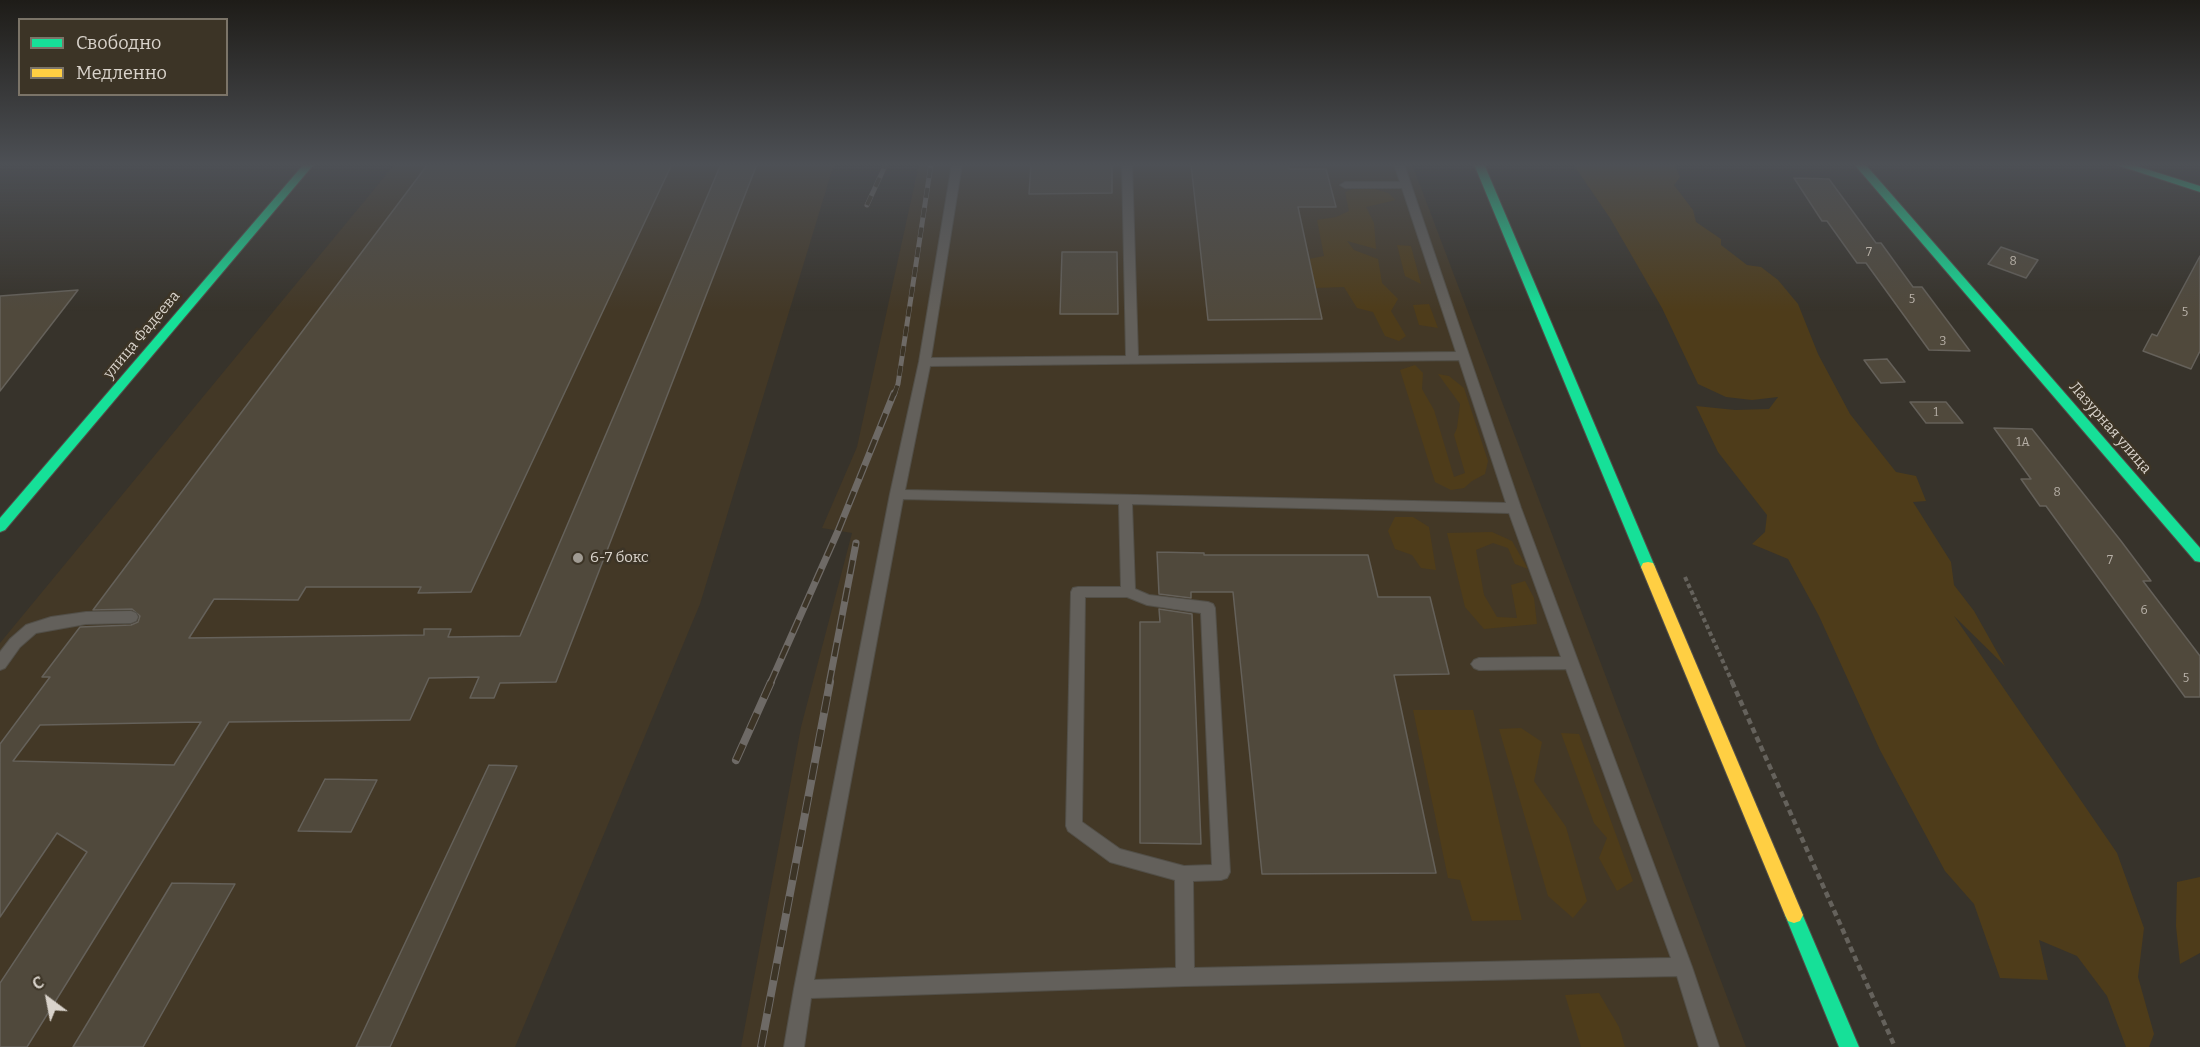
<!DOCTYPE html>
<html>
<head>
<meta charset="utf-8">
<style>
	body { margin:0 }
	#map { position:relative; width:2200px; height:1047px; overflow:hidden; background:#37332b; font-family:Bitter,serif }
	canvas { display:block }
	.legend { position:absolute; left:18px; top:18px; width:210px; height:78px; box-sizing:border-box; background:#3c3426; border:2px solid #7b7468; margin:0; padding:8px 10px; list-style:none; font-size:18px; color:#d9d3cb }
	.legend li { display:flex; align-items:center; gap:12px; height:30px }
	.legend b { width:30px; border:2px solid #7b7468 }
	.north { position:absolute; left:18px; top:969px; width:60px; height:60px; -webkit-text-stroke:4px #3c3426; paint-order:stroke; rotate:328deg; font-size:16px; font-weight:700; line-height:24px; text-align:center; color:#d9d3cb }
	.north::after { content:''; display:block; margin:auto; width:21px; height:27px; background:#d9d3cb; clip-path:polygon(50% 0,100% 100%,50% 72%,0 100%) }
</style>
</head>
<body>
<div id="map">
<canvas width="2200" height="1047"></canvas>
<ul class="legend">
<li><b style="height:8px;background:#16e098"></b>Свободно</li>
<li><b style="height:8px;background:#ffcf43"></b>Медленно</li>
</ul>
<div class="north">С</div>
</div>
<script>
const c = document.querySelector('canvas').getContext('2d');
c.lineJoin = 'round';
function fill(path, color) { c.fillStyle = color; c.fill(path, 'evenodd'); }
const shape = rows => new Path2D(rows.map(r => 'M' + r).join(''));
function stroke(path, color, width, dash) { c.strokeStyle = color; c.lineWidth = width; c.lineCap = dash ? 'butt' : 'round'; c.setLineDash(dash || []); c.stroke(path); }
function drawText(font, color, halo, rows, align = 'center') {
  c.font = font + ' Bitter,serif'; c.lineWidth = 5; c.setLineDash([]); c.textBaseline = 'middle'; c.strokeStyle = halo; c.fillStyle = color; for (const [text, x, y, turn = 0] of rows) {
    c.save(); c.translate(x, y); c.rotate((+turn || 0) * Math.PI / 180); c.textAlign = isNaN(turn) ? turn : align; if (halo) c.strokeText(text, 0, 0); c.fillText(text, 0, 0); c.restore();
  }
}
fill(shape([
	[395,164,834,164,700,604,515,1047,0,1047,0,643],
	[919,164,1412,164,1746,1047,741,1047,801,727,852,533,822,528,857,447]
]), '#433826');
fill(shape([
	[1573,164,1674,164,1680,177,1674,185,1693,210,1696,222,1721,239,1721,245,1747,265,1761,267,1778,280,1798,304,1818,354,1850,414,1896,472,1916,476,1926,501,1913,502,1951,562,1954,585,1974,611,2005,666,1954,616,2117,853,2144,928,2138,977,2154,1034,2149,1047,2126,1047,2107,996,2077,956,2039,940,2048,980,2000,978,1974,904,1945,871,1880,750,1819,616,1788,559,1752,544,1765,532,1767,515,1718,452,1696,406,1735,410,1769,409,1778,397,1752,400,1726,397,1698,384,1662,308,1610,218],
	[1362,185,1388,193,1396,200,1366,207,1374,223,1376,249,1347,241,1354,250,1378,259,1382,283,1398,299,1391,311,1406,336,1399,341,1385,336,1373,312,1357,308,1344,287,1315,288,1309,259,1324,256,1317,220,1336,217,1349,211,1345,192],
	[1397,245,1411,246,1421,284,1405,276],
	[1429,304,1438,328,1419,325,1413,305],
	[1415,365,1423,373,1422,389,1434,410,1454,477,1465,473,1454,435,1457,428,1460,404,1438,374,1449,376,1464,388,1488,461,1485,474,1472,481,1464,488,1451,490,1435,482,1400,370],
	[1395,517,1413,517,1429,527,1436,570,1421,568,1412,555,1395,549,1388,531],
	[1492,532,1512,541,1528,569,1515,564,1508,548,1493,543,1476,550,1484,595,1497,617,1517,618,1511,585,1525,581,1534,598,1537,624,1484,629,1465,607,1447,533],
	[1413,710,1473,710,1522,920,1472,921,1460,880,1448,878],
	[1521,728,1542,742,1534,781,1566,827,1587,901,1573,918,1548,896,1499,729],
	[1561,733,1579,734,1633,881,1617,891,1599,858,1607,838,1594,823],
	[2200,877,2200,953,2180,964,2176,926,2177,882],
	[1599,993,1619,1027,1625,1047,1581,1047,1565,995]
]), '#4e3c1a');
const building = shape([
	[428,164,672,164,471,592,418,593,421,587,306,587,298,600,214,599,189,638,424,635,424,629,451,629,448,637,520,636,721,164,757,164,556,682,500,683,494,698,470,698,479,677,429,678,410,720,229,722,27,1047,0,1047,0,983,87,852,57,833,0,917,0,744,50,677,42,677,80,627,131,625,138,622,140,616,132,609,93,610,428,164],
	[201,722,174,765,13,761,40,725,201,722],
	[1031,164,1112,164,1112,193,1029,194,1031,164],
	[1191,164,1288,164,1289,169,1326,169,1336,207,1298,207,1322,319,1208,320,1191,164],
	[1794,178,1829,179,1876,243,1881,243,1913,287,1922,287,1970,351,1929,350,1866,263,1857,263,1827,221,1822,221,1794,178],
	[2001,247,2038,260,2026,278,1988,264,2001,247],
	[1062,252,1117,252,1118,314,1060,314,1062,252],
	[2200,256,2200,351,2191,369,2143,351,2152,334,2157,336,2200,256],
	[78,290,0,391,0,296,78,290],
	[1887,359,1905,382,1881,383,1864,360,1887,359],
	[1910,402,1946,402,1963,423,1926,423,1910,402],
	[1994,428,2032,429,2121,541,2151,581,2143,581,2200,656,2200,697,2185,697,2046,506,2040,506,2021,479,2031,479,1994,428],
	[1157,552,1204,553,1204,555,1368,555,1378,597,1430,597,1449,674,1394,675,1436,873,1262,874,1233,592,1191,592,1191,598,1159,594,1157,552],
	[1159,609,1192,614,1201,844,1140,843,1140,622,1160,622,1159,609],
	[489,765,517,766,390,1047,356,1047,489,765],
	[325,779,377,780,351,832,298,831,325,779],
	[172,883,235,884,143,1047,73,1047,172,883]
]);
fill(building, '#50493c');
stroke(building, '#65615a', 1.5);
const lane = shape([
	[952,164,962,164,931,358,1126,356,1122,164,1132,164,1138,356,1456,352,1402,188,1345,188,1340,185,1345,182,1400,182,1394,164,1404,164,1521,508,1692,967,1719,1047,1699,1047,1677,976,1185,986,811,998,804,1047,784,1047,794,989,890,494,919,362,952,164],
	[1459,360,1506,503,905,490,930,366,1459,360],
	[903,499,1119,504,1121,587,1078,587,1073,588,1071,592,1066,826,1068,831,1110,862,1175,880,1176,968,814,980,903,499],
	[1132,504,1509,513,1561,657,1479,658,1474,660,1471,664,1474,668,1479,670,1566,669,1671,958,1194,968,1193,881,1221,880,1227,878,1230,872,1215,608,1213,604,1208,602,1149,595,1135,589,1132,504],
	[1085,597,1127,597,1147,605,1201,613,1212,865,1184,866,1120,849,1082,822,1085,597],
	[131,611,136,613,138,617,136,621,131,623,86,624,36,633,20,647,5,668,0,670,0,652,10,639,26,625,51,617,86,612,131,611]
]);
const fast = shape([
	[304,164,314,164,5,530,0,532,0,518,304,164],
	[1474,164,1484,164,1655,567,1653,571,1648,572,1643,571,1641,567,1474,164],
	[1854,164,1865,164,2200,548,2200,562,2195,561,1854,164],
	[2114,164,2130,164,2200,186,2200,192,2114,164],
	[1794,907,1800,909,1859,1047,1839,1047,1785,915,1788,909,1794,907]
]);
const slow = shape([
	[1648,562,1653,563,1655,567,1803,915,1800,921,1794,923,1788,921,1785,915,1641,567,1643,563,1648,562]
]);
stroke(lane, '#524f48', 2);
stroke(fast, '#524f48', 2);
stroke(slow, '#524f48', 2);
stroke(shape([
	[1685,577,1733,684]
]), '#65625c', 4, [4.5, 3]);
stroke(shape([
	[1732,682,1895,1047]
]), '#65625c', 4.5, [6, 4]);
fill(lane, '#63605b');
fill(fast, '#16e098');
fill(slow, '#ffcf43');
const railFar2 = shape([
	[867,205,886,164],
	[894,395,898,384,931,164]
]);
const railFar1 = shape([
	[770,684,838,531,894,393],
	[829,684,856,543]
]);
const rail = shape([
	[736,760,771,682],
	[761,1047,830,682]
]);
stroke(railFar2, '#6e6a66', 5);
stroke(railFar1, '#6e6a66', 7);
stroke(rail, '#6e6a66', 8);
stroke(railFar2, '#3c3426', 4, [10]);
stroke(railFar1, '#3c3426', 4.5, [14]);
stroke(rail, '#3c3426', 6, [17]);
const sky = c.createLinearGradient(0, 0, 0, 311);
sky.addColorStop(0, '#1e1c18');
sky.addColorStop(0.53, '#4d5055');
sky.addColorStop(1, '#4d505500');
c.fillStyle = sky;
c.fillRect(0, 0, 2200, 311);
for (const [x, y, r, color] of [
	[578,558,6,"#a09b93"]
]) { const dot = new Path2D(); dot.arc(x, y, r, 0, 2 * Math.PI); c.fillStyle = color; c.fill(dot); stroke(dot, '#3c3426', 2); }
drawText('12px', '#b7b0a7', null, [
	["7",1869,253],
	["8",2013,262],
	["5",1912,300],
	["5",2185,313],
	["3",1943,342],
	["1",1936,413],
	["1А",2023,443],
	["8",2057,493],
	["7",2110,561],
	["6",2144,611],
	["5",2186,679]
]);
drawText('15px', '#d9d3cb', '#3c3426', [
	["улица Фадеева",142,335,-50],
	["Лазурная улица",2110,428,49]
]);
drawText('15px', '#d9d3cb', '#3c3426', [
	["6-7 бокс",590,558]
], 'left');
</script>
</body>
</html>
